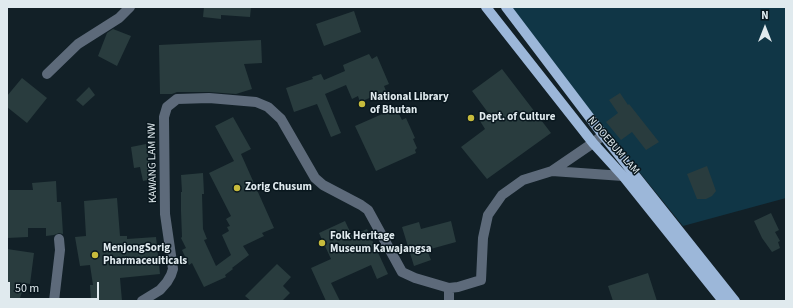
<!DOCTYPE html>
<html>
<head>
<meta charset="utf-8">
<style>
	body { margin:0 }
	#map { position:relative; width:793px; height:308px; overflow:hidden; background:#122027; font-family:"Source Sans 3",sans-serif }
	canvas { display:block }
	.frame { position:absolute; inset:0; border:8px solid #e0eaee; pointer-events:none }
	.north { position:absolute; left:745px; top:8px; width:40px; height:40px; -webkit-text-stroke:3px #09171e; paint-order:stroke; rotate:0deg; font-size:11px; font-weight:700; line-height:16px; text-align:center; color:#e0eaee }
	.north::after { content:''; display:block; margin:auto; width:14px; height:18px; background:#e0eaee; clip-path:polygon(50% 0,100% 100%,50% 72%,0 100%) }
	.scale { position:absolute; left:8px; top:282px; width:91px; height:18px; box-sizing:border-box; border:2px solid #e0eaee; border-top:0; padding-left:5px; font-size:12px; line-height:14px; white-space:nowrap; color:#e0eaee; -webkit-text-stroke:3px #09171e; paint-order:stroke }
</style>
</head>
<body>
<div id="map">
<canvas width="793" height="308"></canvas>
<div class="frame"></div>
<div class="north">N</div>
<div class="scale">50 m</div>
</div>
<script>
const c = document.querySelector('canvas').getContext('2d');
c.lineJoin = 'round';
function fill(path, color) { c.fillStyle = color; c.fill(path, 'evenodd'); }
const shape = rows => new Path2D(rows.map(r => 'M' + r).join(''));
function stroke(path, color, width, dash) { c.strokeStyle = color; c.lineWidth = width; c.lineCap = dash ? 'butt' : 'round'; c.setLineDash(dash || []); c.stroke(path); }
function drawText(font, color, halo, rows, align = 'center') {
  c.font = font + ' "Source Sans 3",sans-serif'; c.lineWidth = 3; c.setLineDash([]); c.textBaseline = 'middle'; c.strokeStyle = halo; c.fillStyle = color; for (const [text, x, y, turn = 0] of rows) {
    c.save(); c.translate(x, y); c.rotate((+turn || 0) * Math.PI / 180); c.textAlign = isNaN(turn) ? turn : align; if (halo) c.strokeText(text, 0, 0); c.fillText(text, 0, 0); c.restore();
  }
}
fill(shape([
	[506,7,786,7,786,198,683,226]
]), '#103646');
fill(shape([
	[204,7,251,7,250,17,221,15,221,19,203,17],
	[354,11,361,32,324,46,316,24],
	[113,29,131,36,117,66,98,56,107,33],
	[261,40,262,63,244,64,252,89,236,94,209,92,177,92,172,94,160,94,159,45],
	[369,54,372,59,377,56,389,84,384,86,386,91,360,102,358,96,352,99,346,85,325,94,341,133,331,137,317,104,294,112,286,88,313,79,312,77,321,74,324,80,345,71,343,65],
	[502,69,551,133,487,179,461,147,485,129,480,121,489,114,472,91],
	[22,78,47,98,27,123,7,107,7,96],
	[89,87,95,95,83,106,76,100],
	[620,93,628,105,629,104,659,142,646,150,632,132,621,140,606,122,618,113,609,100],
	[396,108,402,120,406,118,415,138,413,139,417,148,415,150,416,153,376,171,355,126],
	[233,117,251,149,241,154,274,228,262,233,264,236,243,246,249,255,232,268,233,269,225,275,226,277,204,287,192,263,189,265,182,250,186,248,181,238,182,237,181,211,181,192,182,192,181,175,203,173,204,194,202,194,203,229,207,239,204,240,216,266,231,255,222,235,229,231,227,227,230,226,226,219,231,216,209,173,234,161,215,126],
	[146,144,152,179,143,181,140,167,134,168,131,147],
	[707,166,716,191,712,196,706,199,697,199,687,174],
	[56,181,57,202,61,202,63,234,59,233,54,235,46,236,46,228,28,228,28,237,7,238,7,190,33,190,32,183],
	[117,198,120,236,127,236,127,239,156,237,160,274,120,278,122,301,91,301,90,285,93,285,90,265,80,266,75,237,86,236,84,201],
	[771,213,779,230,775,232,780,241,778,242,780,248,772,252,762,238,754,221],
	[345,221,352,236,367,229,388,274,377,279,371,265,331,283,340,301,326,301,311,268,331,259,319,233],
	[451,221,456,242,427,250,431,260,414,266,402,227,419,222,421,229],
	[7,249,34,253,30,284,25,283,19,301,7,301],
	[277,264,291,277,283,286,290,293,282,301,251,301,245,296],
	[648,273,657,301,613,301,608,286]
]), '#293c3e');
stroke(shape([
	[47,74,78,44,119,18,130,7],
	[552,171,623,176,629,173],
	[54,301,60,250,59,239],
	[142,301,160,290,167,282,171,275,173,269,165,214,164,117,167,107,177,99,209,98,256,102,268,107,281,119,315,178,323,185,361,205,368,210,402,272,415,278,449,288,458,287,481,280,483,238,488,215,502,195,523,180,552,171,593,143,603,135],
	[449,301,449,288]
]), '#5d6a7a', 10);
stroke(shape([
	[486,7,593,143,623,176,723,301],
	[506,7,603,135,735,301]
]), '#9cb7d9', 10);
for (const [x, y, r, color] of [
	[362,104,4,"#c7bb3c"],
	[471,118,4,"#c7bb3c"],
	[237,188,4,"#c7bb3c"],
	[322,243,4,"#c7bb3c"],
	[95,255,4,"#c7bb3c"]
]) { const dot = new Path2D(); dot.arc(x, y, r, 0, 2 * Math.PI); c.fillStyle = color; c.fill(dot); stroke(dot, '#09171e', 1.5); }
drawText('bold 11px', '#e0eaee', '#09171e', [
	["National Library",370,98],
	["of Bhutan",370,111],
	["Dept. of Culture",479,118],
	["Zorig Chusum",245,188],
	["Folk Heritage",330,237],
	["Museum Kawajangsa",330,250],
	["MenjongSorig",103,249],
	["Pharmaceuiticals",103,262]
], 'left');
drawText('11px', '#e0eaee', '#09171e', [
	["N DOEBUM LAM",613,146,49],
	["KAWANG LAM NW",153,163,-91]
]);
</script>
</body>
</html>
